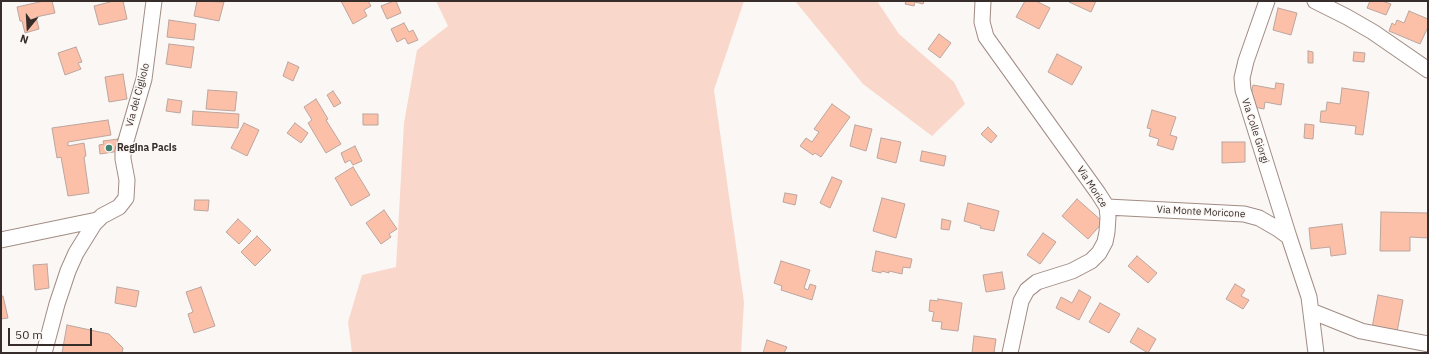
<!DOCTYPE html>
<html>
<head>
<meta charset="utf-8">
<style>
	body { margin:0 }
	#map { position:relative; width:1429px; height:354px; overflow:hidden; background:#fbf7f5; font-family:"IBM Plex Sans",sans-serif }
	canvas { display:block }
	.frame { position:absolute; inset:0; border:2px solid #372e2b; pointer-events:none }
	.north { position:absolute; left:8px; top:8px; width:40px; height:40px; -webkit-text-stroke:3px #fbf7f5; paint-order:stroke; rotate:198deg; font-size:11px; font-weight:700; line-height:16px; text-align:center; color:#372e2b }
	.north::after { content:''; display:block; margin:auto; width:14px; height:18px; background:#372e2b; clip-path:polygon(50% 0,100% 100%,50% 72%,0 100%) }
	.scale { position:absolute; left:8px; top:328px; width:84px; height:18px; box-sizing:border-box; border:2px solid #372e2b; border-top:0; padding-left:5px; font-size:12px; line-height:14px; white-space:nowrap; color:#372e2b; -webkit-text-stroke:3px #fbf7f5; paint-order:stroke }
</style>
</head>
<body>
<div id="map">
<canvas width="1429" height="354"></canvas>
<div class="frame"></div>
<div class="north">N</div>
<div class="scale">50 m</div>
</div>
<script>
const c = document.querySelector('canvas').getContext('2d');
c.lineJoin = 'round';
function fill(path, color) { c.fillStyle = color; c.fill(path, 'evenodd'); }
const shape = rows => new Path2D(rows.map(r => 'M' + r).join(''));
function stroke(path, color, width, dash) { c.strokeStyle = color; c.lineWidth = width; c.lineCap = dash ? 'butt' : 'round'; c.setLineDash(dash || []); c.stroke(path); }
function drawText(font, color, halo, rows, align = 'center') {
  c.font = font + ' "IBM Plex Sans",sans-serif'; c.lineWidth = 3; c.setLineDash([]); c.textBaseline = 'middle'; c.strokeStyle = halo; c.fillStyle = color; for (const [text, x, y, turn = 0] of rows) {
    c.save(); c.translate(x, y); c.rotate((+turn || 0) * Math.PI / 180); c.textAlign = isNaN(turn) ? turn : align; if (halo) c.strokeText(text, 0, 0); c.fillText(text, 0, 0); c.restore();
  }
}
fill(shape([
	[436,1,744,1,714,90,744,302,741,353,352,353,348,322,362,275,396,267,404,123,417,50,448,26],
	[795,1,877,1,899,34,954,82,965,104,932,136,863,84]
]), '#f9d8cb');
const building = shape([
	[44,1,52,1,55,13,36,17,39,29,25,33,22,21,20,21,17,7,44,1],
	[114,1,123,1,127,19,99,25,94,6,114,1],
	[197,1,224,2,219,21,194,16,197,1],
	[341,1,368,1,371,6,364,10,367,16,353,24,341,1],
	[394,1,396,1,401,13,387,19,381,6,394,1],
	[906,1,924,1,923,4,915,2,914,6,905,4,906,1],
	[1025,1,1036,1,1050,8,1039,29,1016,17,1025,1],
	[1069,1,1096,1,1091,12,1069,2,1069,1],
	[1370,1,1382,1,1391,4,1386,15,1367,8,1370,1],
	[1278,8,1297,13,1291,35,1273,30,1278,8],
	[1409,11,1428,19,1428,27,1420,44,1389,31,1392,23,1395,25,1397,20,1404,23,1409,11],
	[169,20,196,24,194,40,167,37,169,20],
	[404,23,409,32,413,30,418,40,408,44,405,38,397,42,391,29,404,23],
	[939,34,951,43,940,58,928,49,939,34],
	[169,44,194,47,191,68,166,64,169,44],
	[76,47,82,62,78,63,81,69,65,75,58,53,76,47],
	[1308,51,1313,52,1313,63,1308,63,1308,51],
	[1354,52,1365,53,1364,62,1353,61,1354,52],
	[1057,54,1082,67,1072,85,1048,72,1057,54],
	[288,62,299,67,293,81,283,76,288,62],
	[123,74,127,99,109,102,105,77,123,74],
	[1276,83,1284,84,1281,105,1265,102,1264,109,1249,106,1253,85,1275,89,1276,83],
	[1342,88,1369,92,1363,135,1355,134,1356,126,1320,122,1321,111,1326,111,1327,102,1340,104,1342,88],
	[208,90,237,92,235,111,206,109,208,90],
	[333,91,341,103,334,107,327,95,333,91],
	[168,99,182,101,180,113,166,111,168,99],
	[316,99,328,119,326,120,341,144,326,153,308,123,312,120,304,107,316,99],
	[832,104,850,117,821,157,815,153,813,155,800,146,806,138,812,142,819,132,814,129,832,104],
	[1152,110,1176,117,1170,135,1177,137,1173,150,1157,145,1159,139,1149,136,1151,129,1147,128,1152,110],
	[193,111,239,114,238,128,192,125,193,111],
	[363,114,378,114,378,125,363,125,363,114],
	[108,120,111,135,68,142,68,146,84,143,86,156,84,157,89,193,68,196,61,157,57,158,52,128,108,120],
	[244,123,259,130,247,156,231,148,244,123],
	[295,123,308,133,301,143,287,133,295,123],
	[1305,124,1314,125,1313,139,1304,138,1305,124],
	[855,125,872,129,866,151,850,146,855,125],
	[988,127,997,136,991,143,981,134,988,127],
	[881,138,901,142,896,163,877,158,881,138],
	[118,139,120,151,100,154,99,145,104,144,103,141,118,139],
	[1222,142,1245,142,1245,162,1222,163,1222,142],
	[355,146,362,161,353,165,350,160,345,163,341,153,355,146],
	[922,151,946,156,944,166,920,161,922,151],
	[353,167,370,195,351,206,335,178,353,167],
	[832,177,842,181,830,208,820,203,832,177],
	[785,193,797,195,795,205,783,202,785,193],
	[882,198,905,204,896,238,873,231,882,198],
	[1077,199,1103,222,1088,239,1062,216,1077,199],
	[195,200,209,200,208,211,194,210,195,200],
	[968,203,999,211,994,231,980,228,981,226,964,221,968,203],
	[384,210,397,229,389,234,391,237,381,244,366,223,384,210],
	[1381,212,1428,213,1428,238,1410,237,1410,251,1380,251,1381,212],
	[238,219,251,231,239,244,226,232,238,219],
	[942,219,951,221,949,230,941,229,942,219],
	[1342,224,1346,254,1331,256,1330,247,1311,249,1309,228,1342,224],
	[1043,233,1056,242,1040,264,1027,255,1043,233],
	[257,236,271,250,255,266,241,252,257,236],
	[876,251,912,259,910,268,903,267,902,274,889,271,889,273,882,271,881,273,872,271,876,251],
	[1137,256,1157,273,1148,283,1128,266,1137,256],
	[781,261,810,270,804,288,808,290,810,284,816,286,812,300,781,290,782,286,774,283,781,261],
	[47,264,49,288,35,290,33,265,47,264],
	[1002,272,1005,289,986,292,983,275,1002,272],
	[1235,284,1245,290,1241,296,1249,300,1243,309,1226,299,1235,284],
	[117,287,139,291,136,307,115,303,117,287],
	[201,287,215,326,194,333,188,314,193,312,186,292,201,287],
	[1079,290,1091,297,1079,320,1056,308,1061,297,1072,303,1079,290],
	[1378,295,1403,300,1397,332,1372,328,1378,295],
	[1,296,3,296,8,318,1,319,1,296],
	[938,299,962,303,958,331,941,329,942,322,932,321,934,312,929,311,930,300,938,301,938,299],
	[1100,303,1120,314,1109,333,1089,322,1100,303],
	[67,325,109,334,123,348,122,353,62,353,67,325],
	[1138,328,1156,339,1148,353,1130,342,1138,328],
	[974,336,996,339,994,353,972,353,974,336],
	[767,340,787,347,784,353,763,353,767,340]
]);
fill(building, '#fcc0a9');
stroke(building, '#bca59d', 1);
const minor = shape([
	[983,1,982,22,986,37,1098,193,1107,207,1108,217,1107,232,1105,242,1099,253,1091,261,1072,271,1037,282,1027,290,1021,301,1010,353],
	[1267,1,1246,61,1242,78,1243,90,1289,237],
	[1315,1,1347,17,1373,32,1428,70],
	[1107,207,1244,214,1259,218,1278,229,1289,237,1309,297,1316,353],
	[1,240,97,220],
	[1311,311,1361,331,1428,344],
	[44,353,57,304,68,271,76,253,94,224,102,216,119,207,126,198,127,180,123,159,123,151,144,79,154,1]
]);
stroke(minor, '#a18c84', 17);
stroke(minor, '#fff', 15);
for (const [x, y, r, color] of [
	[109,148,4,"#428270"]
]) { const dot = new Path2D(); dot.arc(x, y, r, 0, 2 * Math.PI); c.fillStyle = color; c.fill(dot); stroke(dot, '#fbf7f5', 1.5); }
drawText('10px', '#372e2b', '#fbf7f5', [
	["Via del Cigliolo",138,95,-75],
	["Via Colle Giorgi",1255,131,72],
	["Via Morice",1092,187,57],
	["Via Monte Moricone",1201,212,3]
]);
drawText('bold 10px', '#372e2b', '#fbf7f5', [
	["Regina Pacis",117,148]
], 'left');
</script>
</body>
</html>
